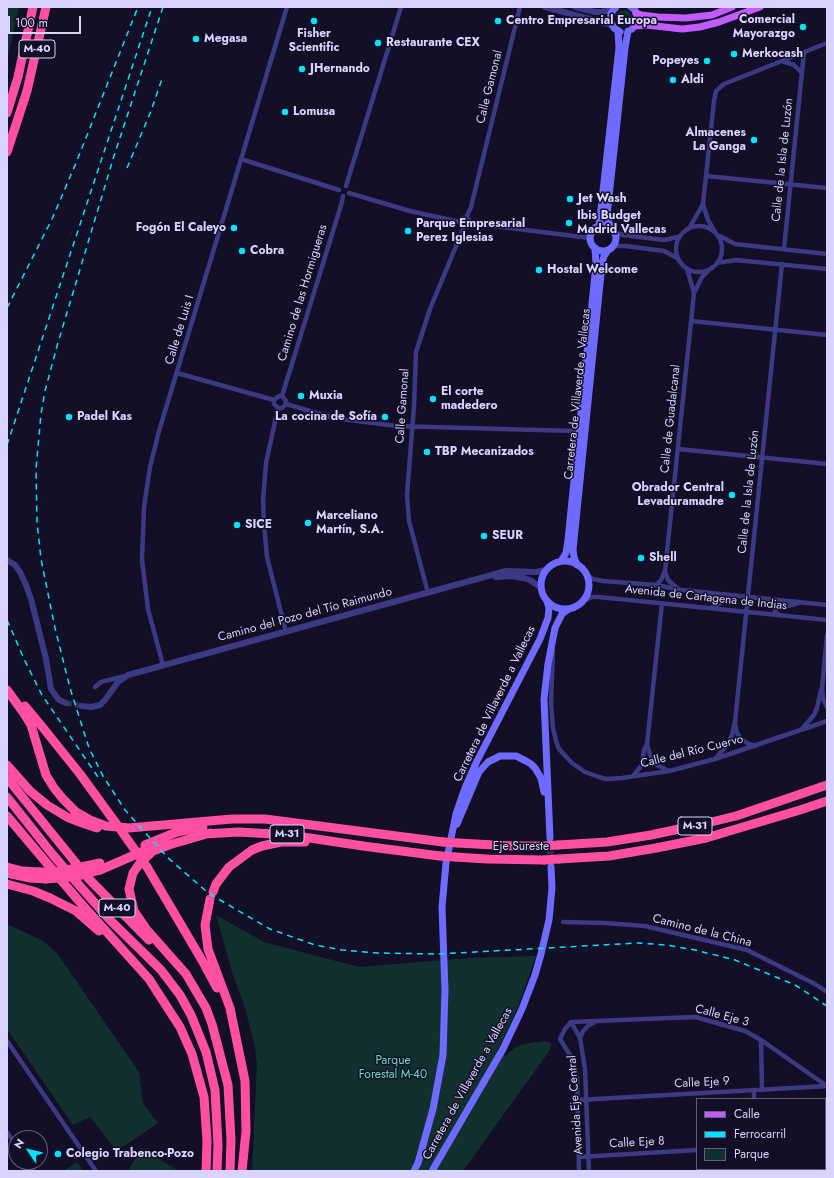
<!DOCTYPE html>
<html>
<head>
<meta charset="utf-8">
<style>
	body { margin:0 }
	#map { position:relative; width:834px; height:1178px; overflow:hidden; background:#130f26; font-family:Jost,sans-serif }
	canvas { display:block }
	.frame { position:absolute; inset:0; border:8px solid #d9d4ff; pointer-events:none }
	.legend { position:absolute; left:696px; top:1098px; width:130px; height:72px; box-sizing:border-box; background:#130f26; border:1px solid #625e7d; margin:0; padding:5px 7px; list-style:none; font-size:12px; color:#d9d4ff }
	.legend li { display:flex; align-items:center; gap:8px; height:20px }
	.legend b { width:20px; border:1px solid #625e7d }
	.north { position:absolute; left:8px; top:1130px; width:40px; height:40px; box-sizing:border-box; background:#130f26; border:1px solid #625e7d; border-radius:50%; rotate:305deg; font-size:11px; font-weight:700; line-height:16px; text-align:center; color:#d9d4ff }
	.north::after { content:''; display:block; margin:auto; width:14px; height:18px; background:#00e5ff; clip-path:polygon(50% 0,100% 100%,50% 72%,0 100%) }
	.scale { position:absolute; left:8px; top:16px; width:73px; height:18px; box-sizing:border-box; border:2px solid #d9d4ff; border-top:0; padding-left:5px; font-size:12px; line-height:14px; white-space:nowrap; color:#d9d4ff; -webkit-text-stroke:3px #130f26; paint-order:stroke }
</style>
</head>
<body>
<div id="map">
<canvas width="834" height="1178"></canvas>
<div class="frame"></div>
<ul class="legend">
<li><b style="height:5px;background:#c25bff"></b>Calle</li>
<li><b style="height:5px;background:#00e5ff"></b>Ferrocarril</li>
<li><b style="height:11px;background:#12302f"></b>Parque</li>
</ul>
<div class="north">N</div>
<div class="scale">100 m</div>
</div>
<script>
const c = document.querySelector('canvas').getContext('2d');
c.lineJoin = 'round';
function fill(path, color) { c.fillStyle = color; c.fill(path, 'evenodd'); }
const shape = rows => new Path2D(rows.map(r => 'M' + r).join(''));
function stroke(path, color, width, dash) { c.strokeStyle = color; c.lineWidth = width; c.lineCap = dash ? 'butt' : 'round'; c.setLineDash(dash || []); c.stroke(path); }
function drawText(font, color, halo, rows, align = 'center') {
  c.font = font + ' Jost,sans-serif'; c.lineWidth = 3; c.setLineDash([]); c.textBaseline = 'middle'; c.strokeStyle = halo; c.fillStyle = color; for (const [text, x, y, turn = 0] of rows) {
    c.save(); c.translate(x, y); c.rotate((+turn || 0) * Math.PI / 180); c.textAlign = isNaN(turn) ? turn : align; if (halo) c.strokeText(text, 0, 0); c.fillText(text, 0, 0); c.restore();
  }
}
fill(shape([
	[7,7,19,7,7,61],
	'616 18a8 8 0 1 1 16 0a8 8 0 1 1-16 0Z',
	[216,915,264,942,359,967,469,958,536,956,519,1004,497,1052,506,1056,514,1048,524,1044,544,1041,551,1043,550,1050,463,1171,252,1171,257,1065,255,1047,245,1008,232,972],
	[7,924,43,941,57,953,139,1072,143,1103,158,1123,117,1151,90,1117,73,1125,7,1029],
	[141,1148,179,1171,128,1171],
	[77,1162,83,1171,65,1171,65,1170]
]), '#12302f');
stroke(shape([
	[66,703,82,706]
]), '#312d47', 6, [6, 3]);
stroke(shape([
	[550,841,551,865]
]), '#312d47', 7, [7, 3.5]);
stroke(shape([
	[782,61,794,65,802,73],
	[241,159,339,190],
	[706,176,827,188],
	[346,186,401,7],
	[349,193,410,211,460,222],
	'460.5 222a4.5 4.5 0 1 1 9 0a4.5 4.5 0 1 1-9 0Z',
	[466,218,471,207,520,7],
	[470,223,590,238],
	'676 249a23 23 0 1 1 46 0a23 23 0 1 1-46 0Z',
	[690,227,703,204],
	[614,232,623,235,664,240,678,237],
	[715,232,708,220,703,204,714,101,716,91,724,84,827,43],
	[720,236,735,244,827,254],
	[613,246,626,246,664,251,677,258],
	[784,249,804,52],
	[717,263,736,260,827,269],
	[687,269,694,293],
	[691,321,827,335],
	[177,373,274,400],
	[282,396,342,202,343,196],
	[286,404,334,418,396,426,573,431],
	[278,408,266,463,263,501,264,524,267,557,286,632],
	[278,408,274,404,274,400,279,396,282,396],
	[278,408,282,408,286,404,286,401,282,396],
	[678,449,827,464],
	[665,572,668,580,677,588],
	[586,574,593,579,603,581,656,585,682,590,827,605],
	[656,585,661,580,665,571,694,293,702,277,709,270],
	[428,593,409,521,407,495,414,406,416,352,430,309,464,227],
	[583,601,592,597,599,597,827,620],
	[711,608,722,602,723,598,720,594],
	[779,615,775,611,775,608,777,605,788,606,799,603],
	[827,635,822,689,823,699,827,707],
	[553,650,551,703,553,728,556,741,559,749,572,763,585,772,599,777,606,779,622,778,669,771,715,759,827,721],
	[163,665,148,609,142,560,144,507,150,467,159,431,287,7],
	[95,687,101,682,125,676],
	[735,724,737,733,740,738,747,743,755,746],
	[802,729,814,715,817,708,821,690],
	[647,744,650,755,654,762,657,765,669,771],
	[715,759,727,745,732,735,735,722,782,264],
	[633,776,642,765,644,750,647,744,662,603],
	[563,922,604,923,645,926,747,950,815,984,827,992],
	[571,1022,580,1038,585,1069,589,1171],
	[580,1038,583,1031,589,1025,595,1022],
	[761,1040,762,1090],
	[7,1041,96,1171],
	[754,1091,754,1099],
	[578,1100,827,1086],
	[7,1132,16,1146],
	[825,1144,827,1144],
	[579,1157,697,1150],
	[27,1162,33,1171],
	[579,1171,577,1078,573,1060,560,1039,565,1029,571,1022,695,1017,745,1031,761,1040,827,1086]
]), '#3d3a85', 4.5);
stroke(shape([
	[545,7,612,25],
	[575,7,595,12,601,12,614,9],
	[7,560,15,565,20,572,26,585,31,599,46,659,51,689,59,700,66,703],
	[496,577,511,576,524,578,530,580,540,587],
	[82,706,91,707,100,705,105,700,118,682,128,675,506,571,536,572,545,570]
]), '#3d3a85', 6);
stroke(shape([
	[616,7,611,13,610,21,614,28,620,32],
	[631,7,635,10,637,17,637,22,632,29],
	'590 238a13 13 0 1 1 26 0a13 13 0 1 1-26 0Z',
	[599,227,619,48,618,31],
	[611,229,607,215,625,48,628,31],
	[561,561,566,553,568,540,596,264,595,248],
	'541 585a24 24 0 1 1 48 0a24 24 0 1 1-48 0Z',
	[577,565,574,557,573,550,602,264,604,256,608,250],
	[457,824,479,772,488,762,500,756,516,756,526,761,531,764,535,768,541,778,544,792],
	[550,838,544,699,548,664,555,628,562,614,569,609],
	[414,1171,418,1163,433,1109,443,1055,445,990,442,907,446,863,456,814,465,788,477,761,540,639,548,618,549,608,547,601],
	[432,1171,503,1049,522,1009,535,975,541,954,549,920,552,888,551,867]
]), '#6f6bff', 7);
stroke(shape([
	[636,13,641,15,658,17,686,18,712,15,732,7],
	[635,26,647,25,682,29,700,27,719,22,760,7]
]), '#c25bff', 7);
stroke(shape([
	[7,113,18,77,33,7],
	[7,152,27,91,46,7],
	[7,690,23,712,31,725,46,775,54,788,63,799,76,812,90,820,106,826,129,828,232,819,265,819,443,842],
	[25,706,44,729,80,774,115,822],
	[7,765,30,791,47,805,67,817,82,823,97,828],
	[7,778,88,878,149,940],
	[7,797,53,855,79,885,110,920,161,970,180,995,191,1015,206,1052,215,1090,218,1145,217,1171],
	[7,816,78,900,149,979,180,1027,192,1054,204,1097,207,1141,206,1171],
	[210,833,172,844,153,851,140,863,133,873,129,889,134,911,147,930,186,974,206,1008,212,1024,228,1085,231,1140,230,1171],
	[204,834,239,832,290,835,363,846,440,856],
	[458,843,513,846,542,846],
	[145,845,177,832,203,827],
	[558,845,607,842,651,835,707,823,736,816,827,785],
	[455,857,487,859,544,860],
	[559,859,609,856,656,848,706,838,800,810,827,801],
	[7,867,22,871,39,872],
	[147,867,203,962,217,988],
	[100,870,153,847],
	[7,873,30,878,46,879],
	[7,884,33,891,50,898,76,911,99,931],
	[213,892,216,884,229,867,252,850,262,846,281,842,305,842],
	[210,899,205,925,208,949,230,1008,245,1081,246,1131,242,1171]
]), '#ff4fa3', 9);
stroke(shape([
	[163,7,114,156,57,346,45,391,41,414,36,469,37,522,41,559,55,628,70,688,89,748,103,776,125,810,167,857,206,891,220,900,270,929,315,945,342,950,377,953,438,954,638,943,666,945,695,950,735,960,795,985,827,1006],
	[127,168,151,111,163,76],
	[7,308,52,219,76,163,138,7],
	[7,445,152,7],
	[7,620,25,661,42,695,100,780]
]), '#00e5ff', 1.5, [6, 5]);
stroke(shape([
	[115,822,147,867],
	[443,842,458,843],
	[542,846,558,845],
	[440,856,455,857],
	[544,860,559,859],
	[39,872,57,872,100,863],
	[46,879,78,876,100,870]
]), '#ff4fa3', 9);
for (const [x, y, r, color] of [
	[314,21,4,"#00e5ff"],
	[498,21,4,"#00e5ff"],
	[803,27,4,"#00e5ff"],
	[196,39,4,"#00e5ff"],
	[378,43,4,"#00e5ff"],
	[734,54,4,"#00e5ff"],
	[707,61,4,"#00e5ff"],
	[302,69,4,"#00e5ff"],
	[673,80,4,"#00e5ff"],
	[285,112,4,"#00e5ff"],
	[754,140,4,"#00e5ff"],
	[570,199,4,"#00e5ff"],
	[569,223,4,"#00e5ff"],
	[234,228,4,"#00e5ff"],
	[408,231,4,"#00e5ff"],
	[242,251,4,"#00e5ff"],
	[539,270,4,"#00e5ff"],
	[301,396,4,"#00e5ff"],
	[433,399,4,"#00e5ff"],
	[69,417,4,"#00e5ff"],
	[385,417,4,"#00e5ff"],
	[427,452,4,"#00e5ff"],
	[732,495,4,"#00e5ff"],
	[308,523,4,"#00e5ff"],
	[237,525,4,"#00e5ff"],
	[484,536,4,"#00e5ff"],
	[641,558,4,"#00e5ff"],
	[58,1154,4,"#00e5ff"]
]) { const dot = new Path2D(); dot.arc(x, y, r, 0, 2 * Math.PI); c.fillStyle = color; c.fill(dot); stroke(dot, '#130f26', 1.5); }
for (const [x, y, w] of [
	[37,49,36],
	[695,826,34],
	[287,834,34],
	[117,908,36]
]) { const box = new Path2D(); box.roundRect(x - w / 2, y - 9, w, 18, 3); c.fillStyle = '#130f26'; c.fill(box); stroke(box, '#d9d4ff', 1); }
drawText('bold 11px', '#d9d4ff', null, [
	["M-40",37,49],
	["M-31",695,826],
	["M-31",287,834],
	["M-40",117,908]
]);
drawText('bold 12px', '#d9d4ff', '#130f26', [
	["Comercial",795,20,"right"],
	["Mayorazgo",795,34,"right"],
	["Centro Empresarial Europa",506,21],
	["Fisher",314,34,"center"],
	["Scientific",314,48,"center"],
	["Megasa",204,39],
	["Restaurante CEX",386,43],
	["Merkocash",742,54],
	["Popeyes",699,61,"right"],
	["JHernando",310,69],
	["Aldi",681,80],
	["Lomusa",293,112],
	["Almacenes",746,133,"right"],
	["La Ganga",746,147,"right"],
	["Jet Wash",578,199],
	["Ibis Budget",577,216],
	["Madrid Vallecas",577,230],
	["Parque Empresarial",416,224],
	["Perez Iglesias",416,238],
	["Fogón El Caleyo",226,228,"right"],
	["Cobra",250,251],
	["Hostal Welcome",547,270],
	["El corte",441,392],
	["madedero",441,406],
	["Muxia",309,396],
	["Padel Kas",77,417],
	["La cocina de Sofía",377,417,"right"],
	["TBP Mecanizados",435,452],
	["Obrador Central",724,488,"right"],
	["Levaduramadre",724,502,"right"],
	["Marceliano",316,516],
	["Martín, S.A.",316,530],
	["SICE",245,525],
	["SEUR",492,536],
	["Shell",649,558],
	["Colegio Trabenco-Pozo",66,1154]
], 'left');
drawText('12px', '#d9d4ff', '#130f26', [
	["Calle Gamonal",490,87,-76],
	["Calle de la Isla de Luzón",783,160,-84],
	["Camino de las Hormigueras",303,293,-73],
	["Calle de Luis I",180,330,-73],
	["Carretera de Villaverde a Vallecas",578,394,-84],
	["Calle Gamonal",403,406,-86],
	["Calle de Guadalcanal",671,419,-84],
	["Calle de la Isla de Luzón",749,492,-84],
	["Avenida de Cartagena de Indias",706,598,6],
	["Camino del Pozo del Tío Raimundo",305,615,-15],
	["Carretera de Villaverde a Vallecas",495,704,-64],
	["Calle del Río Cuervo",692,752,-14],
	["Eje Sureste",521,847],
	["Camino de la China",702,931,14],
	["Calle Eje 3",722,1016,15],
	["Calle Eje 9",702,1083,-3],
	["Carretera de Villaverde a Vallecas",468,1084,-61],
	["Avenida Eje Central",576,1105,-94],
	["Calle Eje 8",637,1143,-3]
]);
drawText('12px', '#5fe0c0', '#130f26', [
	["Parque",393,1061],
	["Forestal M-40",393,1075]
]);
</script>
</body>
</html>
